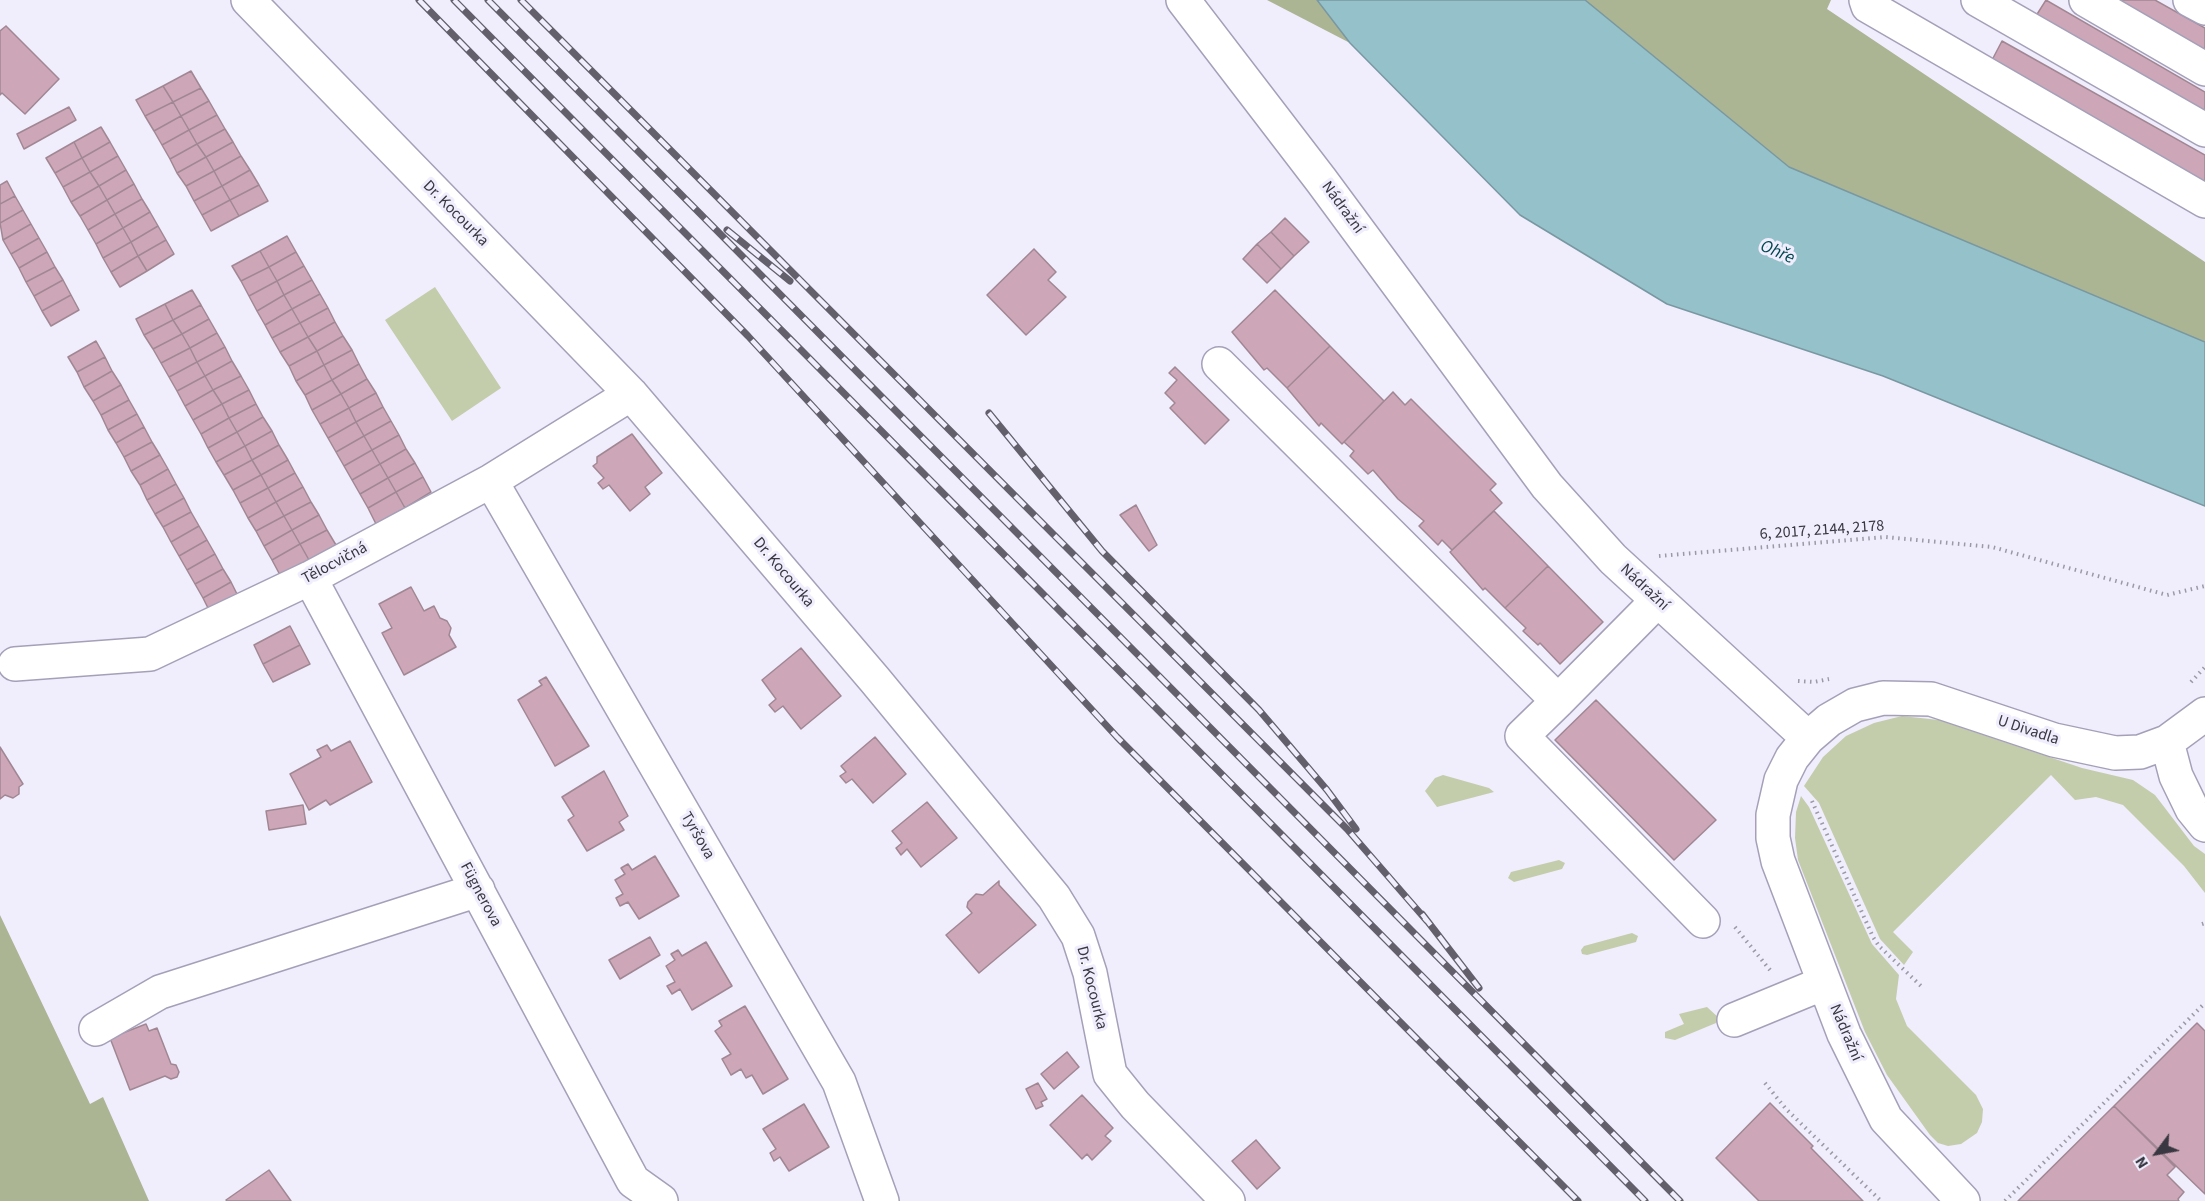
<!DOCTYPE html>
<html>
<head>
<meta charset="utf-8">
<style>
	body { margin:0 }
	#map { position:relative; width:2205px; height:1201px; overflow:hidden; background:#f0edfd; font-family:"Source Sans 3",sans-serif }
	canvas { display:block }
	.north { position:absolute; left:2127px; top:1123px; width:60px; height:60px; -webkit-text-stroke:4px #f0edfd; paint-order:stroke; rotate:238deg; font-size:16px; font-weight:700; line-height:24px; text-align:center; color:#393741 }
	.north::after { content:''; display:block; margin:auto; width:21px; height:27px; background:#393741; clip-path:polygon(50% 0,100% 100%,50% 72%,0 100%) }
</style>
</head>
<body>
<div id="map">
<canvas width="2205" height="1201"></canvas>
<div class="north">N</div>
</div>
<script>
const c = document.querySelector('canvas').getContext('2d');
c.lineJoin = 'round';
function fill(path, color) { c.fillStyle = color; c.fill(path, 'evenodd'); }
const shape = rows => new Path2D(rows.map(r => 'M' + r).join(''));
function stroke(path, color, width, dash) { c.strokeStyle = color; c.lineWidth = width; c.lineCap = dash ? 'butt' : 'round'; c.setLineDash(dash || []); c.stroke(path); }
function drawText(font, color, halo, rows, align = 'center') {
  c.font = font + ' "Source Sans 3",sans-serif'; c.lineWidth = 6; c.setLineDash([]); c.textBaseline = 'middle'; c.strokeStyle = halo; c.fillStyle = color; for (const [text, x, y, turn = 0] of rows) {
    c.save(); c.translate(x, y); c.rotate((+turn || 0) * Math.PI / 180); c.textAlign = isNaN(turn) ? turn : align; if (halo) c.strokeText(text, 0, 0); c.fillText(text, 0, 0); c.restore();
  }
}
fill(shape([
	[435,287,501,388,452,421,385,320],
	[1902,716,1939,720,2082,768,2133,780,2155,795,2194,846,2205,854,2205,893,2184,866,2123,805,2096,797,2075,800,2051,775,1893,932,1913,952,1904,965,1880,939,1819,803,1804,786,1823,757,1846,736,1874,723],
	[1443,775,1489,788,1494,792,1437,807,1425,791,1435,778],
	[1801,796,1809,807,1872,944,1899,975,1896,999,1907,1026,1976,1095,1983,1109,1982,1122,1977,1133,1961,1144,1948,1146,1938,1143,1930,1135,1887,1075,1865,1032,1798,860,1795,838,1796,812],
	[1559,860,1565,863,1562,869,1514,882,1508,878,1511,872],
	[1632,933,1638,936,1636,942,1587,955,1582,954,1581,950,1584,946],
	[1707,1007,1719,1018,1716,1023,1675,1040,1665,1038,1665,1032,1684,1024,1679,1014]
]), '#c3cdab');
fill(shape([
	[1267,0,1317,0,1350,43],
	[1585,0,1831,0,1827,9,2205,262,2205,342,1789,167],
	[0,915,90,1104,103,1097,149,1201,0,1201]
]), '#abb593');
const water = shape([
	[1317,0,1585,0,1789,167,2205,342,2205,506,1883,376,1667,304,1520,215,1350,43,1317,0]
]);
fill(water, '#95c2ca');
stroke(water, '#7998a1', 1.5);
const building = shape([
	[2046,0,2205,92,2205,119,2034,19,2046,0],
	[2104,0,2155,0,2205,28,2205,57,2104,0],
	[6,26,59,79,25,114,2,93,0,95,0,31,6,26],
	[2002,41,2205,155,2205,183,1991,62,2002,41],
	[191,71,201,88,173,102,163,86,191,71],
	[163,86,173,102,145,116,136,100,163,86],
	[201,88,209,101,181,116,173,102,201,88],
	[209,101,217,115,189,130,181,116,209,101],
	[173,102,181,116,154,131,145,116,173,102],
	[69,107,76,120,24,149,17,134,69,107],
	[217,115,225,129,197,144,189,130,217,115],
	[181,116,189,130,162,145,154,131,181,116],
	[101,127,110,142,82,158,74,142,101,127],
	[225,129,233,142,206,157,197,144,225,129],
	[189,130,197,144,170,159,162,145,189,130],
	[74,142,82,158,55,173,46,158,74,142],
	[110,142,118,156,90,172,82,158,110,142],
	[233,142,241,156,214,171,206,157,233,142],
	[197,144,206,157,177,173,170,159,197,144],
	[118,156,126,170,99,186,90,172,118,156],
	[241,156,250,170,222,186,214,171,241,156],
	[206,157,214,171,186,186,177,173,206,157],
	[82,158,90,172,63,187,55,173,82,158],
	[126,170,134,184,107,200,99,186,126,170],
	[250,170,259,185,230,200,222,186,250,170],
	[214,171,222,186,194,201,186,186,214,171],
	[90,172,99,186,71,202,63,187,90,172],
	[7,181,15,196,0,204,0,185,7,181],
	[134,184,142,199,115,214,107,200,134,184],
	[259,185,268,201,239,216,230,200,259,185],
	[99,186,107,200,80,216,71,202,99,186],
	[222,186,230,200,202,215,194,201,222,186],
	[15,196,23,210,0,223,0,204,15,196],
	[142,199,150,212,123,228,115,214,142,199],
	[107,200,115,214,88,230,80,216,107,200],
	[230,200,239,216,211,231,202,215,230,200],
	[23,210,31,224,3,240,0,223,23,210],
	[150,212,158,226,131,242,123,228,150,212],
	[115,214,123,228,96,244,88,230,115,214],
	[1285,218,1309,242,1294,256,1271,232,1285,218],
	[31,224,39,238,11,254,3,240,31,224],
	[158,226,166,240,138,256,131,242,158,226],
	[123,228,131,242,103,258,96,244,123,228],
	[1271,232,1294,256,1281,269,1257,244,1271,232],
	[287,236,296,252,269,267,260,251,287,236],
	[39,238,47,252,19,268,11,254,39,238],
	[166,240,174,254,147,271,138,256,166,240],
	[131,242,138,256,111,272,103,258,131,242],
	[1257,244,1281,269,1267,283,1243,259,1257,244],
	[1034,249,1056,272,1048,280,1066,297,1026,335,987,295,1034,249],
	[260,251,269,267,241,281,232,266,260,251],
	[47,252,55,267,26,282,19,268,47,252],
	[296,252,304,266,277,281,269,267,296,252],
	[138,256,147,271,120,287,111,272,138,256],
	[304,266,312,280,284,295,277,281,304,266],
	[55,267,63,280,34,296,26,282,55,267],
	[269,267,277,281,249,296,241,281,269,267],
	[63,280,71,295,42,311,34,296,63,280],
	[312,280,320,294,292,309,284,295,312,280],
	[277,281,284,295,257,311,249,296,277,281],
	[192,290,201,305,173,320,165,304,192,290],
	[1275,290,1330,346,1287,388,1267,368,1264,370,1232,332,1275,290],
	[320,294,328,308,300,323,292,309,320,294],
	[71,295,79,310,51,326,42,311,71,295],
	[284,295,292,309,265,325,257,311,284,295],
	[165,304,173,320,144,335,136,319,165,304],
	[201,305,209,319,182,334,173,320,201,305],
	[328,308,335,322,308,337,300,323,328,308],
	[292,309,300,323,272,338,265,325,292,309],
	[209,319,217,333,190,348,182,334,209,319],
	[173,320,182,334,153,349,144,335,173,320],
	[335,322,343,336,317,351,308,337,335,322],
	[300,323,308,337,280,352,272,338,300,323],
	[217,333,225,347,197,362,190,348,217,333],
	[182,334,190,348,161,363,153,349,182,334],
	[343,336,352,350,324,365,317,351,343,336],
	[308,337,317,351,289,366,280,352,308,337],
	[96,341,105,357,77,372,68,357,96,341],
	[1330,346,1384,401,1342,444,1321,423,1319,426,1287,388,1330,346],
	[225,347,232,361,205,376,197,362,225,347],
	[190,348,197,362,169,377,161,363,190,348],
	[352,350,359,364,332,380,324,365,352,350],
	[317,351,324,365,296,381,289,366,317,351],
	[105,357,112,371,84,387,77,372,105,357],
	[232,361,241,376,213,390,205,376,232,361],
	[197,362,205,376,177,391,169,377,197,362],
	[359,364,367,379,341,394,332,380,359,364],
	[324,365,332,380,305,395,296,381,324,365],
	[1175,367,1229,420,1205,444,1170,408,1175,403,1165,393,1177,380,1169,373,1175,367],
	[112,371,121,385,93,401,84,387,112,371],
	[205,376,213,390,185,406,177,391,205,376],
	[241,376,249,390,222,404,213,390,241,376],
	[367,379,376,393,349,408,341,394,367,379],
	[332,380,341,394,312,410,305,395,332,380],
	[121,385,129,400,101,415,93,401,121,385],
	[213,390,222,404,193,420,185,406,213,390],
	[249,390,256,404,229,418,222,404,249,390],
	[1393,392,1405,405,1411,399,1496,484,1490,490,1502,503,1452,550,1442,540,1438,545,1419,526,1424,521,1398,499,1373,470,1368,474,1350,456,1354,451,1344,442,1393,392],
	[376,393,383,407,356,422,349,408,376,393],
	[341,394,349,408,320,424,312,410,341,394],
	[129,400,137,414,108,430,101,415,129,400],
	[222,404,229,418,201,434,193,420,222,404],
	[256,404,263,417,237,432,229,418,256,404],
	[383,407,391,421,364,436,356,422,383,407],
	[349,408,356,422,328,438,320,424,349,408],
	[137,414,144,427,116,443,108,430,137,414],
	[263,417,272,431,245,446,237,432,263,417],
	[229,418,237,432,208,448,201,434,229,418],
	[391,421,399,435,372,450,364,436,391,421],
	[356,422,364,436,336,452,328,438,356,422],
	[144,427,152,442,124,457,116,443,144,427],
	[272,431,279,445,252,460,245,446,272,431],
	[237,432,245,446,216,462,208,448,237,432],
	[632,434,662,473,645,487,650,494,630,511,609,485,603,489,598,483,604,478,593,466,597,463,597,457,632,434],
	[399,435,406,449,380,464,372,450,399,435],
	[364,436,372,450,344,466,336,452,364,436],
	[152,442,160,455,131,471,124,457,152,442],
	[279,445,288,460,261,475,252,460,279,445],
	[245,446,252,460,224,475,216,462,245,446],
	[406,449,415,463,388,478,380,464,406,449],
	[372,450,380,464,352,480,344,466,372,450],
	[160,455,168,469,140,485,131,471,160,455],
	[252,460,261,475,233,490,224,475,252,460],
	[288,460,295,473,268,488,261,475,288,460],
	[415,463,423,477,396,492,388,478,415,463],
	[380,464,388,478,360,494,352,480,380,464],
	[168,469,176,484,147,500,140,485,168,469],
	[295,473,303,487,276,502,268,488,295,473],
	[261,475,268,488,240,503,233,490,261,475],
	[423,477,431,492,405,508,396,492,423,477],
	[388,478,396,492,368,508,360,494,388,478],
	[176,484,184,498,155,514,147,500,176,484],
	[303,487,311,502,284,516,276,502,303,487],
	[268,488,276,502,248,518,240,503,268,488],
	[396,492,405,508,376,524,368,508,396,492],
	[184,498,191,512,163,527,155,514,184,498],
	[276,502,284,516,256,531,248,518,276,502],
	[311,502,319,515,292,530,284,516,311,502],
	[1136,505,1157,545,1149,551,1120,515,1136,505],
	[1494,511,1548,566,1505,608,1485,588,1483,590,1450,552,1494,511],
	[191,512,199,526,171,542,163,527,191,512],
	[319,515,327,530,300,544,292,530,319,515],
	[284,516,292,530,264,546,256,531,284,516],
	[199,526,207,540,179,556,171,542,199,526],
	[292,530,300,544,272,560,264,546,292,530],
	[327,530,336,545,309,560,300,544,327,530],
	[207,540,215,554,187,570,179,556,207,540],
	[300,544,309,560,280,575,272,560,300,544],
	[215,554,223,569,195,584,187,570,215,554],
	[1548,566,1603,622,1560,664,1540,643,1538,645,1523,631,1526,628,1505,608,1548,566],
	[223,569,231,582,203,598,195,584,223,569],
	[231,582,239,598,211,614,203,598,231,582],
	[411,587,424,611,434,606,440,618,447,621,451,628,449,635,456,647,404,675,382,633,392,628,379,604,411,587],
	[290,626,300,645,263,664,254,645,290,626],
	[300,645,310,664,273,682,263,664,300,645],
	[801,648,841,696,801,729,783,706,775,712,769,705,776,699,762,680,801,648],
	[546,677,589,746,555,766,518,700,542,685,539,681,546,677],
	[1596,700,1716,820,1674,860,1555,740,1596,700],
	[875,737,906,774,873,803,852,779,846,783,840,776,846,772,841,766,875,737],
	[350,741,372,782,330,805,326,800,309,810,290,774,321,757,317,750,327,745,331,751,350,741],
	[0,747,23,784,19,787,19,794,13,798,5,795,0,799,0,747],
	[604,771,628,816,619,822,624,830,587,851,568,820,574,816,562,797,604,771],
	[927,802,957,838,921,867,907,849,901,855,896,848,902,843,892,831,927,802],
	[303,805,306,824,269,830,266,811,303,805],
	[655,856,679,896,639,919,628,902,620,906,616,898,623,894,615,880,625,874,621,868,628,864,632,870,655,856],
	[999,881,999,885,1036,925,979,973,946,935,972,913,967,907,968,902,976,894,983,895,999,881],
	[650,937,660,955,620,979,609,960,650,937],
	[706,942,732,986,692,1010,680,989,672,994,667,986,675,982,666,966,675,960,671,954,678,950,682,956,706,942],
	[745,1006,788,1079,763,1094,752,1075,746,1078,741,1069,731,1075,722,1059,731,1054,715,1031,722,1026,719,1021,745,1006],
	[2197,1023,2205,1031,2205,1194,2114,1106,2197,1023],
	[146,1024,149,1031,157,1028,171,1064,176,1065,179,1072,177,1077,171,1079,165,1076,130,1090,110,1038,146,1024],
	[1067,1052,1079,1067,1054,1089,1041,1074,1067,1052],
	[1038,1083,1047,1099,1041,1102,1043,1106,1036,1109,1026,1089,1038,1083],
	[1082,1095,1113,1128,1105,1136,1111,1141,1092,1160,1087,1154,1082,1159,1050,1125,1082,1095],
	[1770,1103,1813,1146,1811,1148,1863,1201,1759,1201,1716,1158,1770,1103],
	[804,1104,829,1147,789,1171,780,1157,774,1161,770,1153,776,1149,763,1129,804,1104],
	[2114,1106,2175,1167,2167,1175,2184,1192,2178,1199,2179,1201,2018,1201,2114,1106],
	[1256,1140,1280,1168,1257,1189,1232,1161,1256,1140],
	[269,1170,291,1201,227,1201,226,1200,269,1170]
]);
fill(building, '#cda7b8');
stroke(building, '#a18793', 1.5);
const minor = shape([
	[248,0,631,394,875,680,1054,897,1078,936,1090,973,1110,1074,1135,1105,1228,1201],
	[1183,0,1321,180,1547,486,1613,559,1808,738],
	[1866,0,1868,6,2205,201],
	[1978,0,2205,130],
	[2086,0,2205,69],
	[2190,0,2205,8],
	[1219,364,1558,701,1658,600],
	[491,481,839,1082,882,1201],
	[310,578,633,1181,661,1201],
	[15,664,150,654,310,578,491,481,631,394],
	[1558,701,1522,736,1703,921],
	[2167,742,2176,776,2192,809,2205,825],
	[1734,1020,1824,983],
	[96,1029,160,992,478,890],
	[1963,1201,1886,1119,1844,1034,1778,861,1773,838,1773,815,1781,780,1792,758,1808,738,1829,720,1855,705,1883,698,1931,699,2054,740,2115,753,2140,752,2167,742,2205,714]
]);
stroke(minor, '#a5a0b8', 36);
stroke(shape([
	[1659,556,1885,537,1992,547,2167,595,2205,586],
	[1798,681,1814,682,1829,679],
	[2191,682,2205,667],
	[1812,801,1873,937,1879,946,1921,986],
	[2202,924,2205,923],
	[1735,927,1770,970],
	[1765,1083,1786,1109,1881,1201],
	[2005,1201,2205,1003]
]), '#9c99a6', 4, [1.5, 4.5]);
stroke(minor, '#fff', 33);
const rail = shape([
	[419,0,748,336,1117,737,1578,1201],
	[454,0,1645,1201],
	[488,0,1680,1201],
	[521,0,1347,829,1427,921],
	[727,230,790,281],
	[989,413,1102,551,1259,710,1327,790,1356,829],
	[1422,914,1479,988]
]);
stroke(rail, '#63606c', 7);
stroke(rail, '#f0edfd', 4.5, [14]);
drawText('16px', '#393741', '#f0edfd', [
	["Nádražní",1342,208,54],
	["Dr. Kocourka",455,214,45],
	["6, 2017, 2144, 2178",1822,531,-4],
	["Tělocvičná",335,564,-28],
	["Dr. Kocourka",783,573,50],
	["Nádražní",1644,588,43],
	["U Divadla",2028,731,18],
	["Tyršova",697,836,60],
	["Fügnerova",480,895,62],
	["Dr. Kocourka",1091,988,76],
	["Nádražní",1845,1033,67]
]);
drawText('italic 18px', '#004750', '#f0edfd', [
	["Ohře",1777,253,23]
]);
</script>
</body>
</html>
